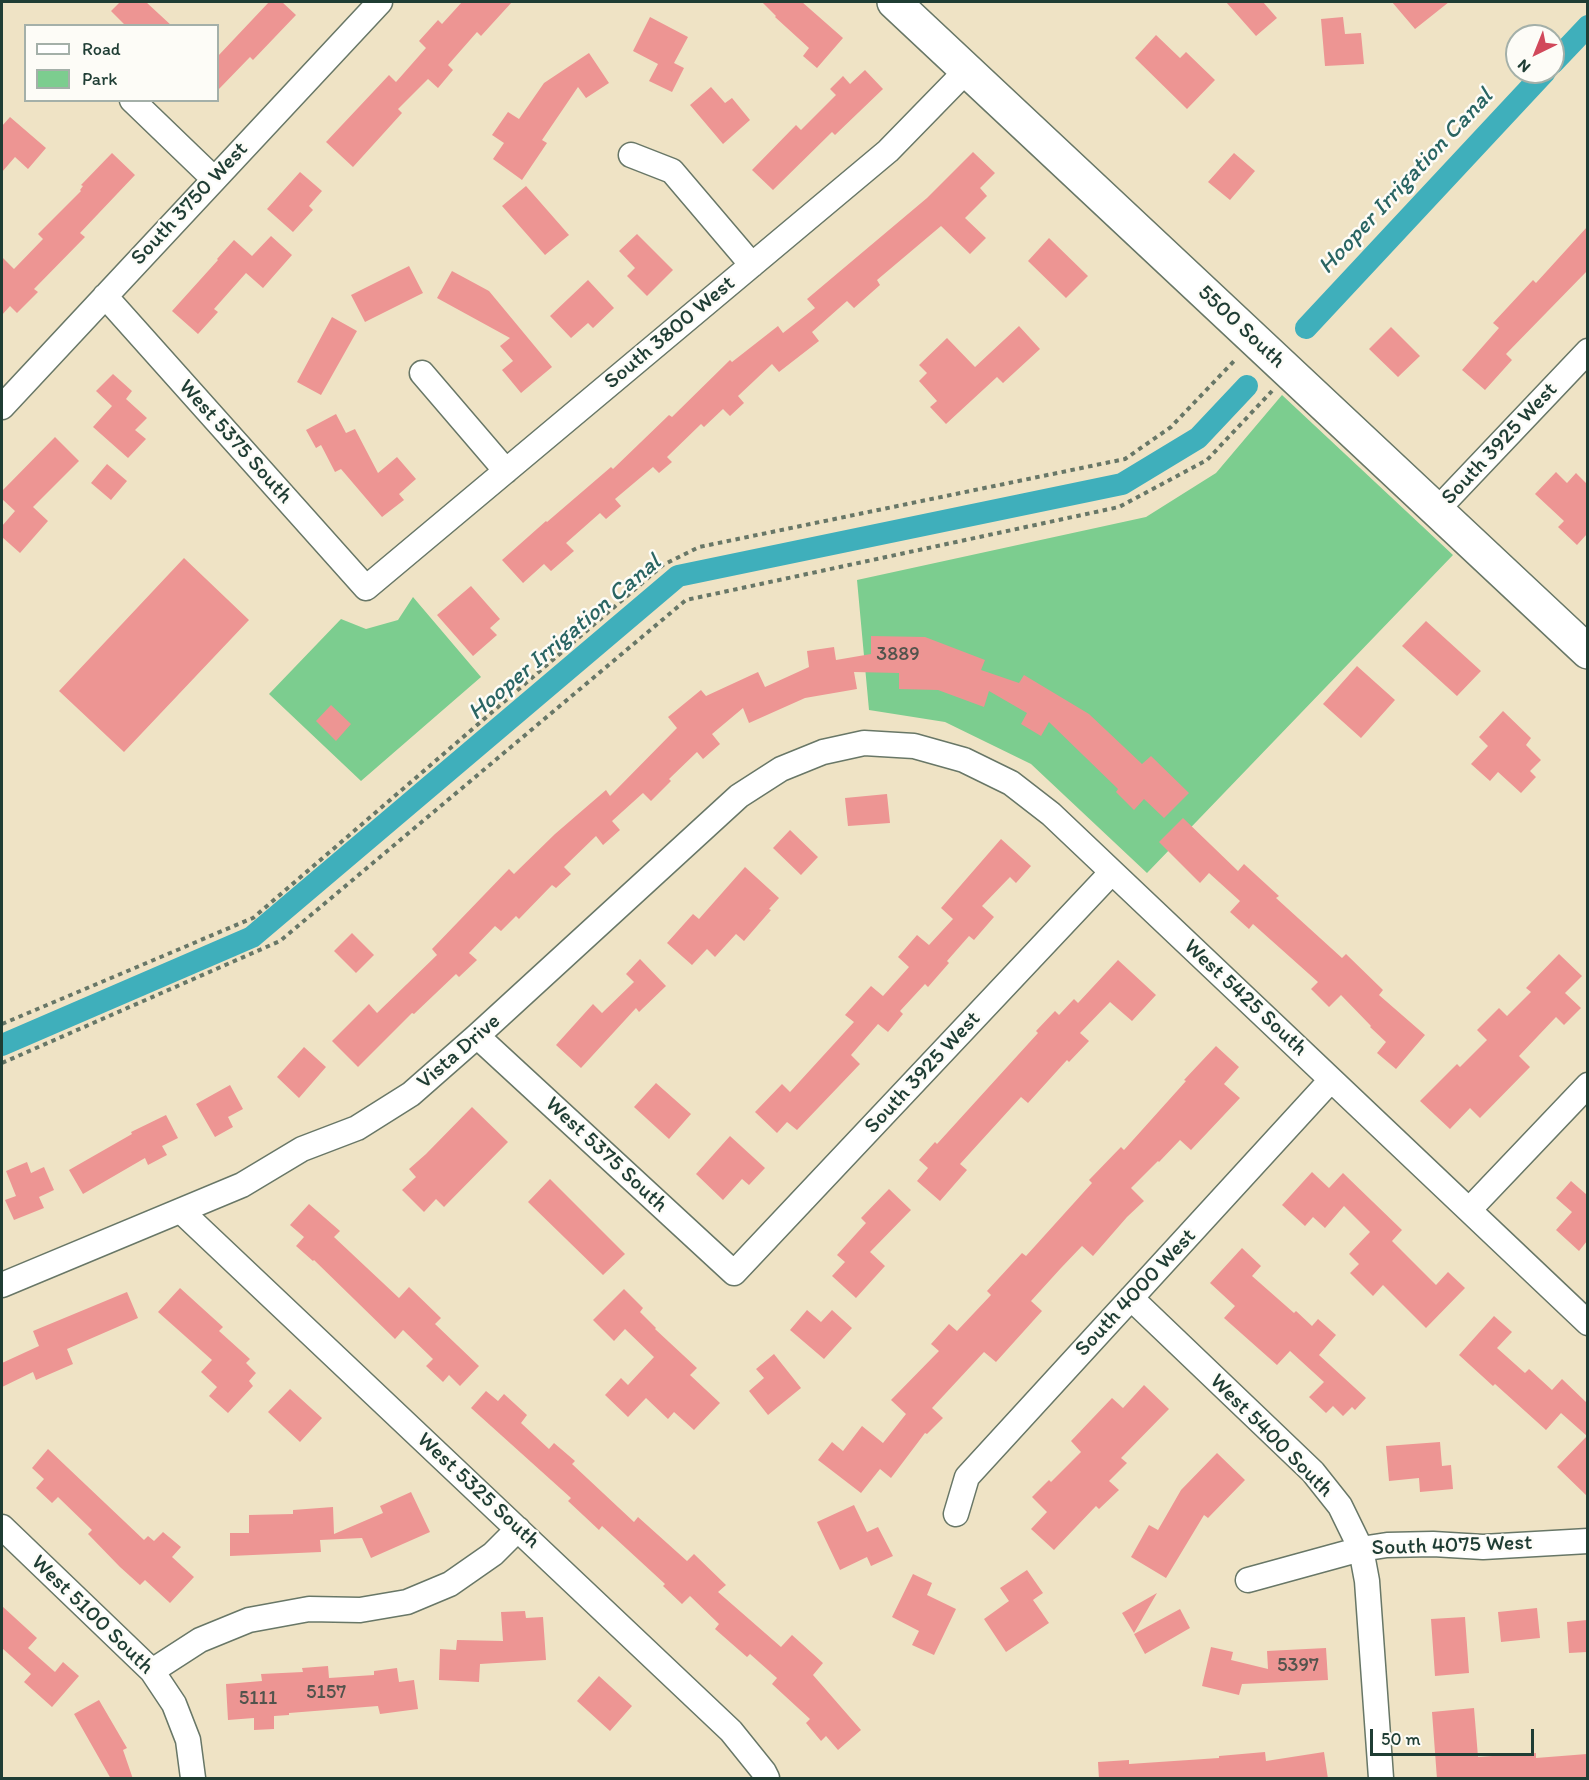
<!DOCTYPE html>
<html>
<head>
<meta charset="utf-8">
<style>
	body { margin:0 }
	#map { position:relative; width:1589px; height:1780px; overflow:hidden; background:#efe3c5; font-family:Itim,sans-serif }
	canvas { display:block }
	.frame { position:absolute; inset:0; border:3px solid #1f3d34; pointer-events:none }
	.legend { position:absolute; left:24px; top:24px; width:195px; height:78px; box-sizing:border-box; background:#fdfcf7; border:2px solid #a4b0a9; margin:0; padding:8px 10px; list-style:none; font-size:18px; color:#1f3d34 }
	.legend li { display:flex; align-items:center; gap:12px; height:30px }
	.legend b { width:30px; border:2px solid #a4b0a9 }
	.north { position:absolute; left:1505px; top:24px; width:60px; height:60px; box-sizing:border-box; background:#fdfcf7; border:2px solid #a4b0a9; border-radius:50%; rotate:223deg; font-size:16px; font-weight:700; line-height:24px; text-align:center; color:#1f3d34 }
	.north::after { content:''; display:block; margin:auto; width:21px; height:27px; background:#d1495b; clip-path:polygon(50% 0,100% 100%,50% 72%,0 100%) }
	.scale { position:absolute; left:1370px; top:1729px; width:164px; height:27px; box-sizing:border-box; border:3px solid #1f3d34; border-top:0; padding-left:8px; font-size:18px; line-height:21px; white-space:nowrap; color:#1f3d34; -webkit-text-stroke:4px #fdfcf7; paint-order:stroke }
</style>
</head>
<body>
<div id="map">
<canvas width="1589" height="1780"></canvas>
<div class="frame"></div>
<ul class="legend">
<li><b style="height:8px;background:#fff"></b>Road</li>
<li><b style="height:16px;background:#7ccd8f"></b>Park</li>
</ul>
<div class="north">N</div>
<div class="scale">50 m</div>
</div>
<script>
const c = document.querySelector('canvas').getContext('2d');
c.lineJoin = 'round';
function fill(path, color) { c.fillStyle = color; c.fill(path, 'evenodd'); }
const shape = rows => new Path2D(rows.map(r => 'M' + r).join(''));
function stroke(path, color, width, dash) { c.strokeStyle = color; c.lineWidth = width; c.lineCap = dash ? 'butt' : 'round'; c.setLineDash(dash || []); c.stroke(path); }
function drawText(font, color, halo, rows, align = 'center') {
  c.font = font + ' Itim,sans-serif'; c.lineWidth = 5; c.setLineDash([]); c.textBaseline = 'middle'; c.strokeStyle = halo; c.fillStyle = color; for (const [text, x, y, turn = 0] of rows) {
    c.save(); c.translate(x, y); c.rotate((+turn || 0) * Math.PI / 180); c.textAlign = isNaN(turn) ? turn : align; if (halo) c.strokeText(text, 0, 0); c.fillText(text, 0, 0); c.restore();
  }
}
fill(shape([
	[1282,395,1453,555,1147,873,1031,764,945,722,869,710,857,580,1146,517,1216,473],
	[413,597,481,677,361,781,269,694,341,619,366,629,398,620]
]), '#7ccd8f');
stroke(shape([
	[1553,63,1588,26],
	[1306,328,1545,72],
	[2,1045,252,937,678,576,1122,484,1198,438,1247,386]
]), '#3fafbb', 22);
fill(shape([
	[120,2,146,2,172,26,126,26,111,11],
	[269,2,282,2,296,15,253,60,250,57,218,90,218,56],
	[462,2,512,2,481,36,477,32,448,65,453,70,438,88,428,79,398,109,402,113,353,167,326,142,389,75,396,82,426,48,419,41,438,20,442,24],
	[762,2,802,2,843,38,817,68,803,56,809,48,775,17,776,16],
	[1226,2,1263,2,1277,18,1256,36],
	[1392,2,1449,2,1415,29],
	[650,17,688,37,674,63,684,68,672,92,649,81,658,64,633,51],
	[1343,17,1345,34,1361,33,1364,64,1325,66,1321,19],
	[1156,35,1180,58,1186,52,1215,80,1187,109,1135,58],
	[589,53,609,83,586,98,578,87,542,140,547,143,522,180,493,159,504,143,492,135,508,112,519,119,544,83],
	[865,70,883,89,835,135,832,132,773,190,752,170,796,125,801,130,836,95,830,89,843,76,850,84],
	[711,87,725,103,732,98,750,120,723,144,690,105],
	[10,117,46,148,28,169,15,157,2,172,2,126],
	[973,152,995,173,980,188,987,196,965,218,986,238,970,254,941,226,877,280,880,285,854,308,847,301,812,332,819,341,779,372,772,364,738,396,744,403,730,416,723,409,704,427,701,424,667,457,672,462,659,473,653,467,615,499,621,506,606,519,600,513,566,543,574,551,551,571,544,564,523,583,502,560,546,521,547,522,611,467,613,469,669,415,672,417,730,360,732,362,778,326,783,333,815,308,807,299,927,198],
	[112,153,135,175,80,233,85,237,34,289,38,292,17,313,10,306,2,315,2,257,14,269,43,239,38,234,81,191,80,190,83,186,81,185],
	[1234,153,1255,171,1230,200,1208,182],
	[300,172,322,191,309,206,313,210,293,232,267,209],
	[526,186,569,235,545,255,502,206],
	[1587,227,1587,271,1506,354,1512,360,1485,390,1462,370,1499,328,1493,323,1533,280,1536,283],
	[637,234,673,270,647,296,627,276,635,268,619,251],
	[271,236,292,255,263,288,246,273,214,309,218,312,198,334,172,311,218,260,217,259,234,240,252,256],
	[1049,238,1088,276,1066,298,1028,261],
	[409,266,423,293,365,322,351,295],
	[452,271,489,291,552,367,521,393,502,370,513,361,500,346,510,338,437,298],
	[588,280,614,308,593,328,588,323,571,338,550,316],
	[332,317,357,331,321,395,297,382],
	[1019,326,1040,349,1003,383,997,377,946,424,930,407,937,401,919,381,927,373,919,365,947,338,975,367],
	[1391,327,1420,356,1398,377,1369,349],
	[113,374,132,391,126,399,147,418,135,430,146,439,128,458,93,427,112,406,96,391],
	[336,414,346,433,355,429,378,473,397,457,416,479,399,494,404,500,382,517,341,469,335,472,321,445,316,448,306,430],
	[55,437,79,461,33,507,48,521,20,553,2,537,2,526,15,511,2,499,2,491],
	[107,464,127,481,111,500,91,483],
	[1556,472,1567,483,1576,473,1587,484,1587,534,1577,545,1558,527,1564,521,1535,494],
	[184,558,249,620,124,752,59,691],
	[471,586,500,619,490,628,497,635,473,656,437,615],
	[1426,621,1481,671,1457,696,1402,646],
	[871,636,925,637,985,660,981,670,1019,683,1024,675,1089,714,1142,764,1151,756,1189,793,1164,818,1144,799,1134,810,1116,792,1118,789,1049,722,1041,736,1021,724,1027,713,989,691,984,707,938,690,899,689,899,673,854,672,857,689,805,698,749,723,743,708,712,734,720,744,703,759,697,752,669,779,671,781,651,801,643,793,612,821,620,830,603,845,596,836,564,867,571,874,556,888,552,885,519,919,516,916,501,931,495,926,469,953,477,960,459,977,456,974,414,1014,412,1013,358,1067,332,1041,369,1004,377,1013,437,955,432,949,509,869,514,874,555,834,606,790,610,796,677,728,668,717,701,690,706,696,758,672,765,687,809,667,807,651,834,647,836,660,871,654],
	[1357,666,1395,700,1361,738,1323,704],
	[331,705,351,724,336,741,316,721],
	[1503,711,1531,738,1526,745,1541,760,1530,771,1536,777,1521,793,1498,772,1490,781,1471,764,1488,746,1479,737],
	[887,794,890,823,848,826,845,798],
	[1183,818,1238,871,1244,864,1279,896,1276,898,1342,958,1346,954,1383,990,1379,995,1425,1035,1396,1069,1377,1053,1386,1042,1370,1027,1371,1026,1341,995,1329,1007,1311,989,1318,982,1253,924,1249,929,1230,912,1240,901,1209,873,1200,883,1159,842],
	[790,830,818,857,801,875,773,848],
	[1001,839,1031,866,1016,883,1010,877,982,906,994,917,974,940,969,936,947,961,949,963,928,987,925,984,900,1011,903,1014,888,1032,878,1024,851,1055,860,1064,797,1130,787,1122,777,1133,755,1112,782,1084,790,1092,854,1022,845,1015,871,986,883,996,909,967,898,957,917,935,929,945,953,919,941,908],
	[745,867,779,898,769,909,771,910,744,941,736,934,715,957,707,949,692,965,667,943,693,914,699,919],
	[352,933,374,955,356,973,334,951],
	[1559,954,1582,976,1565,993,1581,1008,1564,1025,1556,1017,1519,1056,1530,1067,1480,1118,1470,1108,1450,1129,1420,1101,1457,1064,1460,1067,1487,1040,1477,1030,1499,1008,1507,1016,1531,992,1526,988],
	[640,959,666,986,639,1012,636,1008,581,1068,556,1045,593,1004,602,1013,634,982,626,974],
	[1118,960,1156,995,1132,1021,1110,1002,1080,1033,1089,1041,1069,1062,1067,1060,1028,1103,1021,1097,960,1164,967,1170,940,1201,917,1181,928,1168,919,1160,935,1142,937,1144,1038,1033,1036,1031,1055,1011,1059,1015,1074,999,1078,1003],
	[1216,1046,1239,1067,1224,1084,1240,1098,1191,1150,1180,1140,1159,1162,1158,1161,1131,1188,1144,1201,1127,1217,1093,1256,1082,1246,1061,1268,1031,1301,1042,1311,996,1362,984,1352,932,1408,943,1418,927,1434,925,1433,891,1478,880,1469,861,1493,818,1460,832,1442,843,1451,862,1426,883,1443,906,1414,891,1400,939,1351,931,1344,949,1324,957,1331,991,1295,987,1291,1022,1253,1026,1256,1092,1183,1089,1180,1121,1147,1124,1150,1186,1081,1184,1080],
	[304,1047,326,1067,299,1098,277,1077],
	[656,1083,691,1114,669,1139,634,1107],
	[230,1085,243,1109,228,1117,233,1127,215,1137,196,1104],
	[472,1107,508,1142,444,1207,436,1199,424,1212,402,1190,416,1177,409,1169,426,1154],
	[166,1115,178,1138,162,1146,167,1155,148,1165,145,1158,83,1194,69,1170,132,1134,131,1132],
	[730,1136,765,1168,749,1185,742,1179,723,1200,696,1174],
	[27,1162,31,1173,44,1167,54,1190,39,1197,44,1208,14,1220,5,1200,16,1196,6,1171],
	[1312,1172,1329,1188,1343,1173,1402,1230,1392,1241,1436,1285,1448,1272,1465,1288,1426,1328,1383,1285,1373,1296,1350,1273,1359,1264,1349,1254,1370,1232,1344,1206,1325,1228,1313,1217,1305,1226,1282,1205],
	[550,1179,625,1254,603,1275,528,1202],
	[1571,1181,1587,1195,1587,1241,1579,1251,1556,1230,1572,1212,1556,1198],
	[889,1189,911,1210,870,1252,885,1266,856,1298,832,1276,845,1262,837,1255,866,1223,861,1218],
	[309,1204,340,1231,334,1237,399,1298,409,1287,441,1318,435,1324,479,1366,460,1386,449,1375,443,1382,426,1366,433,1359,403,1330,395,1339,314,1260,313,1261,296,1246,304,1237,290,1225],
	[1242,1248,1261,1266,1252,1276,1294,1313,1296,1311,1312,1326,1318,1319,1336,1335,1319,1355,1366,1398,1355,1410,1352,1407,1343,1416,1333,1406,1326,1413,1309,1397,1324,1382,1290,1351,1277,1365,1224,1318,1235,1306,1210,1283],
	[180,1288,223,1327,219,1331,250,1359,246,1363,256,1373,249,1381,253,1386,228,1413,209,1396,217,1387,201,1372,212,1360,158,1312],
	[624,1289,643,1308,640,1312,656,1328,655,1329,697,1368,690,1375,720,1403,694,1430,674,1412,668,1419,646,1398,628,1417,605,1395,621,1378,628,1385,654,1357,625,1329,614,1341,593,1320],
	[127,1292,138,1318,67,1349,73,1364,36,1380,33,1372,2,1387,2,1363,39,1346,33,1331],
	[807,1310,821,1322,832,1310,852,1328,824,1359,790,1330],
	[1494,1316,1512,1332,1497,1348,1525,1373,1529,1369,1552,1390,1562,1379,1587,1403,1587,1496,1557,1467,1587,1436,1561,1413,1546,1430,1495,1384,1493,1386,1459,1355],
	[774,1354,801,1388,768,1415,749,1391,764,1378,756,1369],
	[1144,1385,1169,1409,1121,1458,1127,1463,1109,1481,1119,1490,1099,1509,1096,1506,1054,1550,1031,1529,1047,1512,1032,1497,1049,1480,1051,1482,1081,1452,1071,1441,1112,1398,1123,1408],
	[290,1389,322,1418,300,1442,268,1412],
	[486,1391,498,1401,504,1394,527,1415,521,1423,549,1449,554,1443,575,1461,572,1464,634,1522,638,1517,687,1561,694,1554,726,1585,718,1592,781,1647,792,1635,823,1663,813,1675,861,1730,838,1750,826,1736,821,1741,806,1723,810,1719,772,1684,777,1678,750,1654,747,1657,715,1629,719,1624,690,1596,682,1604,663,1586,665,1584,602,1526,599,1530,568,1501,571,1498,471,1408],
	[1440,1442,1442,1466,1451,1465,1453,1489,1420,1492,1419,1478,1389,1481,1386,1446],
	[48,1449,144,1540,148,1536,154,1541,163,1532,181,1547,172,1557,194,1577,170,1603,145,1580,140,1585,120,1567,88,1534,92,1530,58,1497,52,1503,36,1488,44,1479,32,1468],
	[1217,1453,1245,1480,1208,1518,1204,1515,1166,1578,1131,1557,1149,1525,1158,1530,1181,1490],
	[411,1492,430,1532,371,1558,362,1538,320,1540,321,1552,230,1556,230,1533,249,1533,249,1515,293,1514,293,1510,333,1507,334,1534,383,1513,380,1506],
	[854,1505,867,1532,878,1527,893,1556,871,1566,867,1557,840,1570,817,1522],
	[1027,1570,1043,1593,1033,1600,1049,1623,1006,1652,984,1619,1009,1601,1000,1588],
	[913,1574,932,1583,927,1595,956,1609,934,1655,912,1645,919,1631,892,1617],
	[1157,1593,1134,1633,1122,1613],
	[2,1606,37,1638,28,1648,55,1672,63,1662,79,1676,52,1707,24,1682,31,1674,2,1648],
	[1537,1608,1540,1638,1501,1642,1498,1612],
	[1180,1609,1190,1628,1145,1654,1134,1634],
	[525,1611,526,1618,543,1617,546,1660,480,1664,479,1682,439,1680,440,1649,456,1650,457,1640,503,1641,501,1612],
	[1465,1617,1469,1673,1435,1676,1431,1619],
	[1587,1620,1587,1652,1569,1653,1567,1622],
	[1211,1647,1233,1652,1231,1660,1268,1669,1267,1651,1326,1648,1328,1680,1242,1684,1239,1695,1202,1686],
	[328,1666,329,1678,374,1675,374,1671,397,1668,399,1682,414,1680,418,1709,380,1714,378,1706,289,1713,289,1715,274,1716,274,1729,254,1730,254,1718,228,1720,226,1684,262,1681,261,1674,303,1672,302,1668],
	[599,1676,632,1706,610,1731,577,1701],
	[99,1700,127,1748,123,1750,133,1779,111,1779,74,1714],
	[1474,1708,1478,1757,1536,1753,1536,1758,1587,1754,1587,1779,1437,1779,1432,1712],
	[1265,1752,1266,1761,1324,1752,1328,1779,1099,1779,1098,1762,1129,1760,1129,1764,1219,1758,1219,1756]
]), '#ed9593');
const street = shape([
	[132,100,214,179],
	[631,155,672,171,752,265],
	[105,296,366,588,888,151,967,70],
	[422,373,506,471],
	[2,407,380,2],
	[1437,510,1588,351],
	[477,1036,734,1273,1112,872],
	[1469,1210,1588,1085],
	[181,1211,731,1731,764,1772,767,1778],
	[2,1285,242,1185,302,1149,357,1128,411,1094,477,1036,739,796,781,769,823,752,864,743,914,746,964,760,1011,783,1051,814,1588,1323],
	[1131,1298,1313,1472,1340,1506,1361,1549,1367,1581,1381,1778],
	[956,1514,967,1477,1331,1080],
	[2,1527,152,1671,174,1704,188,1740,193,1778],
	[1248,1580,1361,1549,1387,1545,1433,1544,1483,1547,1588,1541],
	[152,1671,200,1640,249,1620,309,1609,360,1610,407,1602,450,1584,493,1554,518,1529]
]);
const secondary = shape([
	[894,2,1588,652]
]);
stroke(street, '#687767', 27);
stroke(secondary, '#687767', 36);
stroke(shape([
	[2,1024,253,918,663,565,699,547,1125,459,1171,427,1236,359],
	[2,1063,280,941,686,600,1119,507,1207,460,1272,391]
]), '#687767', 4, [4.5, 4.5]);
stroke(street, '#fff', 24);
stroke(secondary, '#fff', 33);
drawText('20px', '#52534c', null, [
	["3889",898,655],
	["5397",1298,1666],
	["5157",326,1693],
	["5111",258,1699]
]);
drawText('22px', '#1f3d34', '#fdfcf7', [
	["South 3750 West",190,204,-47],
	["5500 South",1241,327,43],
	["South 3800 West",670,333,-40],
	["West 5375 South",235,442,48],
	["South 3925 West",1500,444,-47],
	["West 5425 South",1245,998,43],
	["Vista Drive",459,1052,-41],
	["South 3925 West",923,1073,-47],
	["West 5375 South",606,1155,43],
	["South 4000 West",1136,1293,-47],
	["West 5400 South",1271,1436,45],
	["West 5325 South",478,1491,43],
	["South 4075 West",1452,1546,-2],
	["West 5100 South",92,1615,44]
]);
drawText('italic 24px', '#2a6563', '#fdfcf7', [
	["Hooper Irrigation Canal",1406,182,-47],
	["Hooper Irrigation Canal",565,638,-40]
]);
</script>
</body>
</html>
